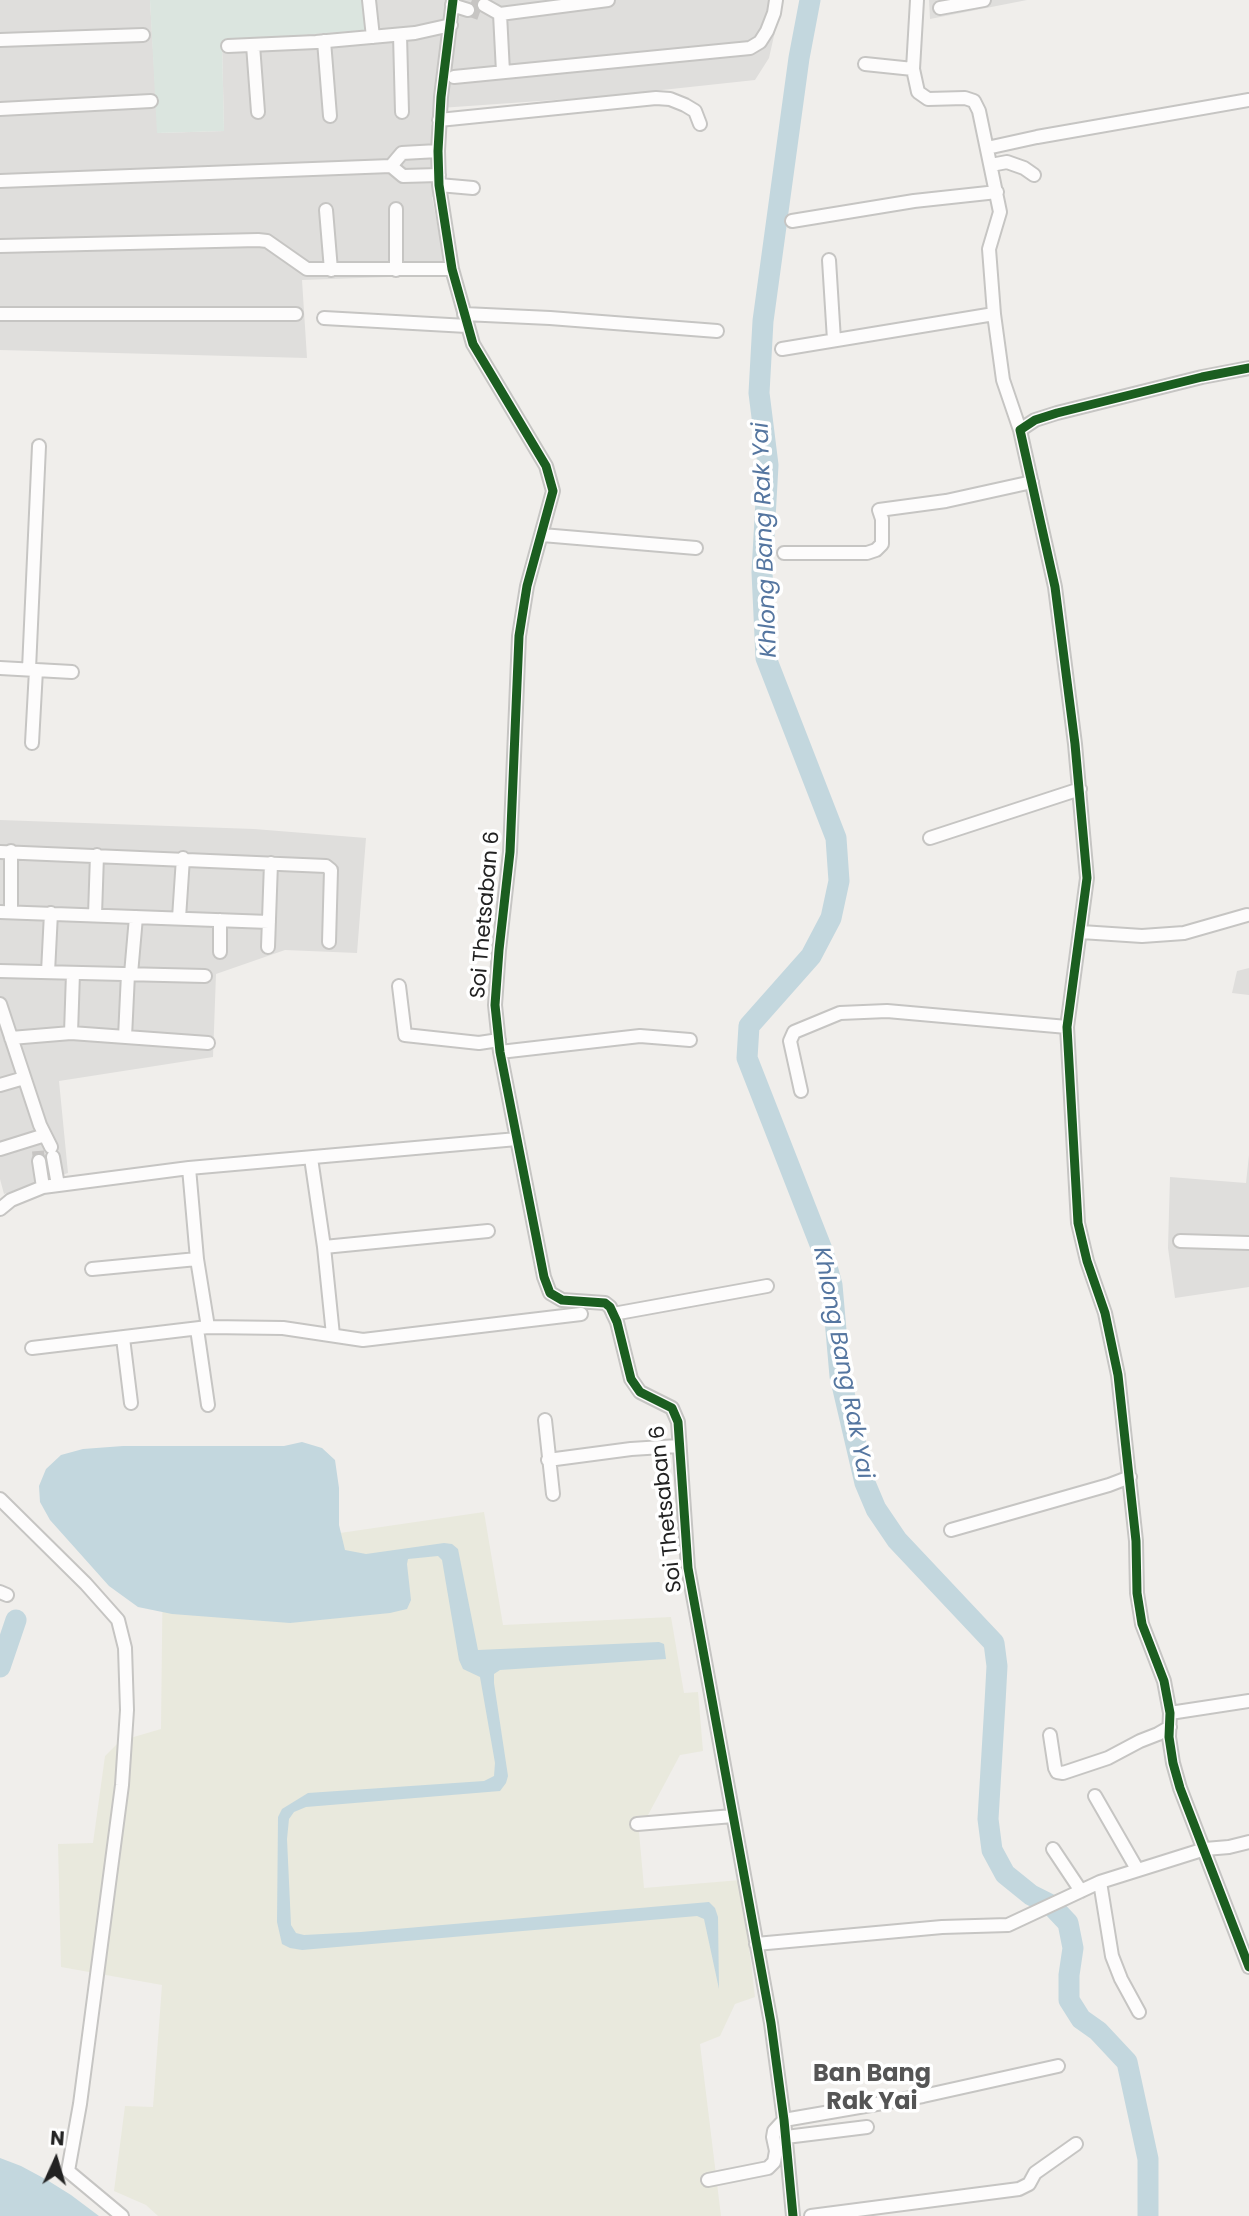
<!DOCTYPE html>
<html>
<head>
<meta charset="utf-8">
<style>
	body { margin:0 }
	#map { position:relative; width:1249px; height:2216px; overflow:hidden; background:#f0eeeb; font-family:Poppins,sans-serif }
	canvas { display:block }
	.north { position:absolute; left:21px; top:2125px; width:70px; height:70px; -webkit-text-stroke:5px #fff; paint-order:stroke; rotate:4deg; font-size:19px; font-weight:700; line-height:28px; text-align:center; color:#222 }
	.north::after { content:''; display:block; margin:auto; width:24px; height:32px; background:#222; clip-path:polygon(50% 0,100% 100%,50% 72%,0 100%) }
</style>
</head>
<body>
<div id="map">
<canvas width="1249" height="2216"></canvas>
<div class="north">N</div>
</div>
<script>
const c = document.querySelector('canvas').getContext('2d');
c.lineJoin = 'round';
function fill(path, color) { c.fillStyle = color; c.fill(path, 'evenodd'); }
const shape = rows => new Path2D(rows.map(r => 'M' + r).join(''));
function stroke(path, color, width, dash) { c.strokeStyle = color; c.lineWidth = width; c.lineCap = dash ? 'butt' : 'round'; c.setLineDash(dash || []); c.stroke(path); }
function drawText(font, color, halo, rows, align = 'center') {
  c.font = font + ' Poppins,sans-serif'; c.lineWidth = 7; c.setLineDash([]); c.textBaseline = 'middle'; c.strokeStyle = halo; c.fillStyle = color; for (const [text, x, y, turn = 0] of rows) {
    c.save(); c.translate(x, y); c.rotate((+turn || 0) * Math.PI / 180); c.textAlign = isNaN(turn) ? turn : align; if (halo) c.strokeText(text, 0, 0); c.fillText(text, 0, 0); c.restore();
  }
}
fill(shape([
	[0,0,150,0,158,133,224,131,222,40,366,30,362,0,446,0,431,125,439,125,441,196,432,197,447,275,302,280,307,358,0,350],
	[463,0,782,0,769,58,755,80,597,97,440,108],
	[929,0,1027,0,930,19],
	[0,820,254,829,366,838,357,953,285,950,216,974,213,1057,59,1081,68,1173,4,1194,0,1179],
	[1249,968,1249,995,1232,993,1237,971],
	[1249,1155,1249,1287,1175,1298,1168,1248,1170,1177,1246,1183]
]), '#dfdedc');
fill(shape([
	[484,1512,503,1625,671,1617,684,1693,698,1692,703,1751,680,1755,639,1832,644,1888,741,1880,755,1997,735,2004,720,2036,700,2044,721,2216,158,2216,146,2205,114,2191,125,2106,153,2107,162,1985,61,1967,58,1844,93,1843,105,1756,120,1741,161,1729,163,1553,244,1547]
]), '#e9e9dd');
fill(shape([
	[150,0,362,0,367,30,222,41,224,131,157,133]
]), '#dbe5df');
fill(shape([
	[302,1442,322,1448,335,1460,339,1488,339,1525,345,1550,366,1554,444,1543,452,1544,458,1549,478,1650,659,1642,664,1644,666,1659,500,1670,494,1674,494,1683,508,1776,506,1783,500,1791,306,1807,294,1812,289,1819,287,1839,291,1925,296,1933,304,1935,361,1932,709,1902,715,1908,718,1917,719,1989,704,1919,697,1916,302,1950,290,1948,282,1944,277,1922,278,1817,282,1809,308,1793,484,1781,494,1776,495,1763,480,1677,463,1669,459,1660,442,1560,438,1556,408,1559,407,1564,411,1600,407,1609,390,1613,290,1623,172,1614,138,1607,109,1586,50,1520,40,1502,39,1486,46,1469,61,1455,83,1449,123,1446,284,1446],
	[0,2158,21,2166,47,2180,71,2195,99,2216,0,2216]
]), '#c3d7de');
stroke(shape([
	[810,0,799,58,763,321,759,393,768,465,762,572,766,658,836,838,839,881,831,918,811,956,749,1026,747,1058,823,1252,832,1285,840,1376,865,1483,876,1509,897,1540,994,1643,997,1666,995,1703,988,1819,992,1850,1005,1874,1031,1895,1051,1905,1068,1923,1073,1948,1069,1975,1069,2000,1081,2019,1098,2031,1127,2062,1148,2159,1148,2216],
	[0,1667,16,1620]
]), '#c3d7de', 21);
stroke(shape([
	[472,0,484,5],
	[468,10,482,15],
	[38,1151,39,1161]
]), '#c7c5c3', 12, [12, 6]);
const minor = shape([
	[369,0,373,37],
	[453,0,441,97,438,151,439,185,452,269,473,344,546,466,553,491,527,586,519,636,510,852,499,950,495,1005,500,1052,544,1277,550,1293,562,1300,605,1303,610,1307,617,1322,631,1379,640,1392,672,1408,678,1422,688,1568,771,2023,784,2120,793,2216],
	[917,0,913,69,918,92,928,99,965,98,974,101,979,111,1000,212,989,249,994,314,1003,380,1020,430],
	[452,5,468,10],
	[484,5,500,14,503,72],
	[940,8,984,0],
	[500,14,608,0],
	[400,35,402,112],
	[0,40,143,35],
	[324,41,330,116],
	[253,45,258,112],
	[228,46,316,42,415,33,451,25],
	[865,64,913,69],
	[454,77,750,48,760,42,767,31,774,13,776,0],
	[0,109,151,101],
	[439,120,656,98,670,99,685,105,695,111,700,124],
	[987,148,1037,137,1249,100],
	[991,165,1007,162,1024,168,1034,175],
	[391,166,402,153,438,151],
	[391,166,403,176,439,175],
	[0,181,391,166],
	[439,185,473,188],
	[396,209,396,270],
	[326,210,331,270],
	[792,221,914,201,997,192],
	[0,246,258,240,267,241,307,269,452,269],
	[829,260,834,340],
	[0,314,296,314],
	[464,314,550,318,717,331],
	[324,318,467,326],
	[782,349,994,314],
	[1249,368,1202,377,1057,413,1035,420,1020,430,1055,587,1075,744,1087,878,1067,1027,1078,1223,1087,1261,1105,1313,1118,1375,1136,1541,1137,1593,1142,1624,1164,1681,1170,1713,1169,1737,1173,1763,1180,1788,1249,1967],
	[542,535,696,548],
	[784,553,867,553,876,550,882,544,882,519,879,510,946,501,1032,482],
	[0,668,72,672],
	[29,669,39,446],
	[32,743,36,670],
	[930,838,1080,789],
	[0,852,326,866,331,870,329,942],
	[0,912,269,922],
	[11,912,11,851],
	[95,915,97,855],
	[179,918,183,858],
	[220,920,220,952],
	[1081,932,1142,936,1184,933,1247,915],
	[268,947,271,863],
	[0,971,205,976],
	[48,972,51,913],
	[131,974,136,917],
	[399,986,405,1035,479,1043,499,1040],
	[0,1004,40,1125,51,1147],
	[71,1033,73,973],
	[125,1037,128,974],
	[11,1038,71,1033,208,1043],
	[500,1052,640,1036,690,1040],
	[0,1085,24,1078],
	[801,1091,790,1041,794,1032,840,1013,887,1011,1067,1027],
	[0,1149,45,1135],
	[53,1157,58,1185],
	[311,1158,324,1247,333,1335],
	[39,1161,43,1187],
	[189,1168,197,1259,208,1327],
	[0,1209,11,1200,43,1187,189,1168,517,1139],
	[1180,1241,1249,1243],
	[324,1247,488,1231],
	[92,1269,197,1259],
	[613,1314,767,1286],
	[197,1329,208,1405],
	[123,1338,131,1403],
	[32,1348,208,1327,283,1328,363,1340,581,1314],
	[545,1420,553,1494],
	[548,1460,631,1449,678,1446],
	[0,1499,86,1584,118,1620,125,1648,127,1710,122,1785,80,2104,68,2171,122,2216],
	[951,1530,1109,1485,1130,1477],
	[0,1592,7,1595],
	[1170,1713,1249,1701],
	[1050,1735,1055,1768,1057,1772,1063,1773,1108,1758,1140,1741,1158,1734,1170,1727],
	[1095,1796,1137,1869],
	[637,1824,733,1816],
	[1053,1849,1081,1891],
	[1100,1882,1112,1956,1121,1979,1139,2012],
	[756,1944,942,1927,1008,1925,1100,1882,1205,1849,1229,1847,1249,1842],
	[786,2137,867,2127],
	[708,2180,768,2168,774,2162,776,2151,773,2137,774,2131,784,2120,923,2096,1058,2066],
	[811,2216,1019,2189,1029,2184,1035,2173,1076,2144]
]);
stroke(minor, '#c6c5c3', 16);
stroke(minor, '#fdfcfc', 12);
stroke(shape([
	[453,0,441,97,438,151,439,185,452,269,473,344,546,466,553,491,527,586,519,636,510,852,499,950,495,1005,500,1052,544,1277,550,1293,562,1300,605,1303,610,1307,617,1322,631,1379,640,1392,672,1408,678,1422,688,1568,771,2023,784,2120,793,2216],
	[1249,368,1202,377,1057,413,1035,420,1020,430,1055,587,1075,744,1087,878,1067,1027,1078,1223,1087,1261,1105,1313,1118,1375,1136,1541,1137,1593,1142,1624,1164,1681,1170,1713,1169,1737,1173,1763,1180,1788,1249,1967]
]), '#1b5e20', 9);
drawText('21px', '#222', '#fff', [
	["Soi Thetsaban 6",486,915,-85],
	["Soi Thetsaban 6",667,1509,-96]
]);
drawText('italic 23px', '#5576a0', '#fff', [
	["Khlong Bang Rak Yai",766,540,-92],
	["Khlong Bang Rak Yai",842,1363,79]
]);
drawText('bold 24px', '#555', '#fff', [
	["Ban Bang",872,2075],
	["Rak Yai",872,2103]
]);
</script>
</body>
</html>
